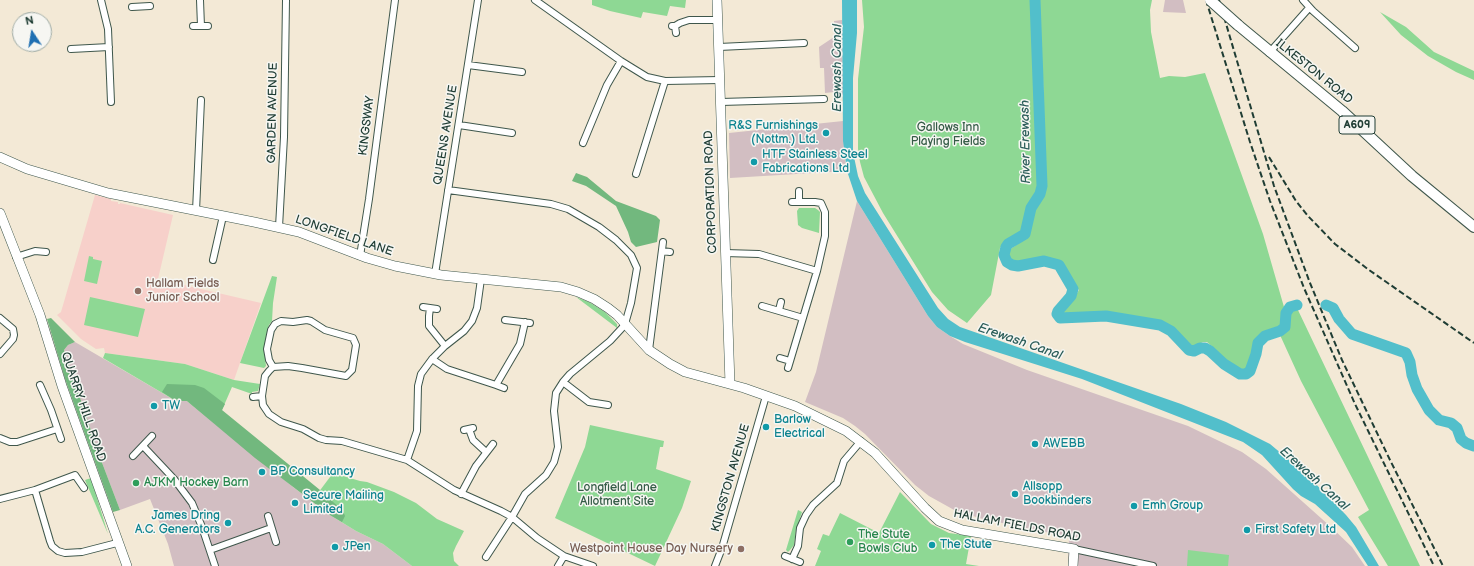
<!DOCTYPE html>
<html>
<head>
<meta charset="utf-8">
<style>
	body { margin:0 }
	#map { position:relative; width:1474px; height:566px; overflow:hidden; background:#f3e9d6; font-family:"Balsamiq Sans",sans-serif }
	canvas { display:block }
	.north { position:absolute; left:12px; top:12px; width:40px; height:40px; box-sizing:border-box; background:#f6f6f2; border:1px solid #a0aca6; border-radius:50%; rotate:348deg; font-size:11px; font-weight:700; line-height:16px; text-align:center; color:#1f3d34 }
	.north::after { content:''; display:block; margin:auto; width:14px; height:18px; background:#1f6fb2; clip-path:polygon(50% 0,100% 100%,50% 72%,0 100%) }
</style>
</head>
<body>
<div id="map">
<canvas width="1474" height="566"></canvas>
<div class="north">N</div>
</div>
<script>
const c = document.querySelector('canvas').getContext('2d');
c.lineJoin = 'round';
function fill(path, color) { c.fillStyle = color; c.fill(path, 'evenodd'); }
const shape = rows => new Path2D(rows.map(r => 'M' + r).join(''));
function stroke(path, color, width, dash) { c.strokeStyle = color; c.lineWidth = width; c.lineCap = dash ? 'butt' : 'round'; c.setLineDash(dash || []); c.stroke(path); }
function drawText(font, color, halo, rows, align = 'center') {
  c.font = font + ' "Balsamiq Sans",sans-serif'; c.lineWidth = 3; c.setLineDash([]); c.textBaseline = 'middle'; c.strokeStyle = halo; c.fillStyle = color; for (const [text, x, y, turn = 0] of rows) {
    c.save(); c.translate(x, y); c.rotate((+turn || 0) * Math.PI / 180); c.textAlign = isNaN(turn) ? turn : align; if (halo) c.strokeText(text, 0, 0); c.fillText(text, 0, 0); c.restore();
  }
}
fill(shape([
	[95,195,111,199,111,201,118,202,118,204,120,204,120,203,173,215,158,279,261,303,234,380,185,364,105,353,104,348,96,349,81,339,57,315,61,312]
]), '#f7d0ca');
fill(shape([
	[1165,0,1183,0,1186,13,1163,12],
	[842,20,843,95,835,95,834,92,825,93,824,68,820,68,819,47,834,37,834,21],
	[843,121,844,153,847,171,730,178,729,133],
	[857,201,928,316,937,327,950,336,963,344,1027,370,1188,426,1242,452,1266,469,1331,527,1352,547,1365,566,1068,566,1069,537,983,519,956,511,929,496,915,485,865,434,855,426,843,418,805,402,816,372],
	[75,342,176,401,187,401,293,487,330,515,356,531,383,544,412,566,174,566,168,544,150,499,120,510,101,460,64,350,68,345]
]), '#d2bec2');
fill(shape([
	[592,0,686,0,685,8,670,6,667,16,643,12,641,18,610,11,592,5],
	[862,0,1032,0,1039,189,1027,213,1021,234,1004,243,1000,248,991,295,967,323,948,310,932,292,883,213,864,177,860,162,858,149,858,79,864,27],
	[1039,0,1152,0,1150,10,1151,32,1160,78,1169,76,1185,77,1205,73,1263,234,1284,307,1282,312,1283,326,1280,329,1259,335,1254,348,1252,362,1248,370,1241,371,1225,362,1219,357,1215,349,1207,342,1203,342,1191,348,1187,346,1174,329,1157,321,1108,314,1062,315,1060,314,1061,310,1076,295,1079,290,1069,278,1060,261,1042,258,1022,263,1014,263,1009,261,1009,250,1028,237,1033,211,1044,196,1046,191,1043,78,1040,52],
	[1380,12,1406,27,1434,52,1474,71,1474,80,1456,72,1428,56,1401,35],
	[799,208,815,208,818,210,820,212,819,233,802,228,798,225,797,211],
	[89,256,93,257,93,259,102,261,97,284,84,281],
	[272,276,277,277,273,303,272,321,269,325,264,348,266,366,264,368,240,363],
	[90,297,145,309,138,337,84,325],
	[576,297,589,302,605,312,617,324,617,328],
	[1297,308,1420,566,1388,566,1358,517,1369,510,1301,381,1280,335,1288,328,1290,322,1289,313,1291,310],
	[105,353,185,364,234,380,260,384,258,391,252,392,252,394,232,387,222,410,214,423,187,401,176,401,103,358],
	[590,425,664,441,663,447,660,447,656,469,691,481,682,508,655,566,555,518,585,447],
	[333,473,360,481,367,482,394,492,416,503,437,519,464,531,456,546,453,553,454,561,459,566,412,566,383,544,356,531,330,515,312,501],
	[91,478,108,534,85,480],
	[900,492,931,524,949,533,971,536,966,564,979,566,815,566,821,551,817,549,823,534,829,536,840,513,879,533],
	[798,510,802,512,796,530,794,545,790,550,788,552,786,550],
	[1188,550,1229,555,1228,566,1187,566]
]), '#8ed894');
fill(shape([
	[576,173,587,177,616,201,656,216,660,220,657,242,636,247,631,242,628,232,616,206,586,186,572,181],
	[51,318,75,342,68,345,64,350,101,460,120,510,113,512,65,379,47,319],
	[167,384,195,385,204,388,225,404,222,410,320,490,343,511,345,516,342,522,330,515,255,458,187,401,176,401,162,392]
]), '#72b87e');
fill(shape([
	[842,0,857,0,857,33,853,78,853,152,858,176,865,193,938,308,948,319,960,327,1181,404,1226,422,1270,444,1307,475,1346,515,1356,527,1379,566,1368,566,1346,532,1315,504,1301,496,1293,489,1262,455,1243,442,1082,379,965,342,950,336,937,327,928,316,857,201,847,171,843,141]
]), '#52bfcb');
stroke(shape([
	[1035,0,1042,186,1040,194,1031,208,1025,234,1008,244,1006,247,1004,255,1007,262,1012,265,1018,266,1044,261,1059,265,1073,289,1071,296,1058,311,1057,314,1060,318,1106,316,1160,325,1171,331,1189,350,1194,351,1200,348,1205,348,1210,351,1224,364,1240,374,1246,374,1250,371,1256,354,1258,343,1265,336,1280,331,1285,327,1286,313,1290,307,1297,305],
	[1326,305,1333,308,1339,319,1352,334,1406,353,1410,362,1412,375,1417,389,1429,410,1439,420,1451,423,1457,428,1461,439,1466,443,1474,446]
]), '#52bfcb', 11);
const street = shape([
	[101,0,108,29,111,102],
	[200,0,201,26],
	[535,0,621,61,647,77,665,81,720,80],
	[1303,0,1313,11,1355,48],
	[132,7,150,6],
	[193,26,208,26],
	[672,26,675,26,676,33],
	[675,26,680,23,689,20,718,20],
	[719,47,804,43],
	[71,49,109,47],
	[1269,53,1309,8],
	[468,65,522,72],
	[721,102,824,99],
	[459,125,512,133],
	[583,143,607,85,621,61],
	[636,174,665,81],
	[448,190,551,204,568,209,599,227,616,240,631,255,637,268,631,303,625,324,622,328,610,341,570,374,563,382,556,393,554,411,558,447,554,462,546,475,525,494,512,517,486,557],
	[799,191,799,202],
	[196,211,201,100],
	[279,227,284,137,286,0],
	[662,251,670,252],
	[725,253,759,254,817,271],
	[360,256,369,199,395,0],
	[16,257,35,251,46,252],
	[213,260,223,216],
	[435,274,478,0],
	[762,306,803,318],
	[423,307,437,309],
	[430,308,429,316,429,326,445,346],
	[779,310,781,302],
	[0,318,13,329,14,335,13,339,0,354],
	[505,320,530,323],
	[649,350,663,242],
	[780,358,790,361],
	[432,359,447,369,496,385,520,344,525,322],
	[273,367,288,366,302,368,346,376,352,370,356,345,353,338,325,330,311,321,307,320,293,322,281,321,275,324,271,330,267,349,269,360,273,367,269,371,265,376,262,396,263,405,269,414,281,422,303,429,319,438,326,440,342,441,407,460,454,490,501,511,512,517,537,538,564,556,593,566],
	[788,368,817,271,825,236,825,212,821,203,815,202,792,202],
	[563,382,589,402,608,405],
	[40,385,51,410,61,439],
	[496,385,504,388],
	[253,397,262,396],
	[469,429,473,440,486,452],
	[464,430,473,428],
	[0,438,10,442,17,442,57,429],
	[143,446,174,479,192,503,202,527,215,566],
	[133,456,152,436],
	[407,460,417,431,418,386,421,374,432,359,445,346,464,331,472,321,477,308,481,279],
	[35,490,75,475,84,488],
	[461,494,476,466,493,444],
	[0,499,35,490,50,541,52,546,58,551,65,553,82,552,117,543],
	[268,516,276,542],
	[1074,549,1153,566],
	[210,550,271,528],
	[785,556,800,562],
	[792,559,798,546,800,528,806,515,813,505,837,483,844,461,861,441],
	[558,566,564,556],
	[715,566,722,548,766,396]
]);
const secondary = shape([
	[717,0,730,384],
	[0,157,27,169,108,193,254,222,299,232,367,258,395,266,441,275,561,287,578,292,594,299,608,308,617,315,649,350,670,364,685,372,744,388,795,406,846,431,875,453,925,508,939,521,962,530,1074,549,1073,566],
	[0,213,40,315,62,386,127,566]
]);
const primary = shape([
	[1238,25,1342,111,1412,176,1474,227]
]);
stroke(street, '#3f574c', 8);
stroke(secondary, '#3f574c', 10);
stroke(primary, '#3f574c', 12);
stroke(street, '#fff', 6);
stroke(secondary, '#fff', 9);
stroke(primary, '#fff', 10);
stroke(shape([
	[1206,0,1250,142,1270,201,1304,288,1355,404,1434,566],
	[1219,0,1274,186,1310,283,1342,360,1390,460,1443,566],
	[1269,157,1296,201,1308,216,1335,244,1369,270,1474,343]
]), '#1f3d34', 2, [6, 3]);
const primaryBridge = shape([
	[1210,0,1238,25]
]);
stroke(primaryBridge, '#3f574c', 12, []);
stroke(primaryBridge, '#fff', 10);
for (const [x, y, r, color] of [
	[826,133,4,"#0f9aa8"],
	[754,162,4,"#0f9aa8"],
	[138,291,4,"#8d6e63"],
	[154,406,4,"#0f9aa8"],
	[766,427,4,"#0f9aa8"],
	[1035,444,4,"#0f9aa8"],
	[262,472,4,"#0f9aa8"],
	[136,483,4,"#2e9e5b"],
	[1015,494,4,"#0f9aa8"],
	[295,503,4,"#0f9aa8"],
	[1134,506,4,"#0f9aa8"],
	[228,523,4,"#0f9aa8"],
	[1247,530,4,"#0f9aa8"],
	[850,542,4,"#2e9e5b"],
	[932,545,4,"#0f9aa8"],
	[335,547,4,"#0f9aa8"],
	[741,549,4,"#8d6e63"]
]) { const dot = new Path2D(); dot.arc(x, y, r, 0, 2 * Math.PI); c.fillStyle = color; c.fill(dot); stroke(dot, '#f6f6f2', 1.5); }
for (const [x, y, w] of [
	[1357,125,36]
]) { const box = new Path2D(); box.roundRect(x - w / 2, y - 9, w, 18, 3); c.fillStyle = '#f6f6f2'; c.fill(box); stroke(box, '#1f3d34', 1); }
drawText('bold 11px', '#1f3d34', null, [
	["A609",1357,125]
]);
drawText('12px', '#1f3d34', '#f6f6f2', [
	["ILKESTON ROAD",1314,72,39],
	["GARDEN AVENUE",273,113,-89],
	["KINGSWAY",367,126,-83],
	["QUEENS AVENUE",446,135,-81],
	["CORPORATION ROAD",711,192,-92],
	["LONGFIELD LANE",344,236,19],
	["QUARRY HILL ROAD",83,407,71],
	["KINGSTON AVENUE",731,478,-74],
	["HALLAM FIELDS ROAD",1017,526,11]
]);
drawText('12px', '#0d838f', '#f6f6f2', [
	["R&S Furnishings",818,126,"right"],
	["(Nottm.) Ltd.",818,140,"right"],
	["HTF Stainless Steel",762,155],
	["Fabrications Ltd",762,169],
	["TW",162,406],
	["Barlow",774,420],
	["Electrical",774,434],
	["AWEBB",1043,444],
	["BP Consultancy",270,472],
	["Allsopp",1023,487],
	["Bookbinders",1023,501],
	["Secure Mailing",303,496],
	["Limited",303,510],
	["Emh Group",1142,506],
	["James Dring",220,516,"right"],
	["A.C. Generators",220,530,"right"],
	["First Safety Ltd",1255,530],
	["The Stute",940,545],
	["JPen",343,547]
], 'left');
drawText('12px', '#355c47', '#f6f6f2', [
	["Gallows Inn",948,128],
	["Playing Fields",948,142],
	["Longfield Lane",617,488],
	["Allotment Site",617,502]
]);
drawText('12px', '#785e54', '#f6f6f2', [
	["Hallam Fields",146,284],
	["Junior School",146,298],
	["Westpoint House Day Nursery",733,549,"right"]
], 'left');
drawText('12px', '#27864d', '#f6f6f2', [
	["AJKM Hockey Barn",144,483],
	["The Stute",858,535],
	["Bowls Club",858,549]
], 'left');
drawText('italic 13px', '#2c5e5a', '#f6f6f2', [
	["Erewash Canal",838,68,-90],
	["River Erewash",1026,142,-91],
	["Erewash Canal",1020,342,19],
	["Erewash Canal",1314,479,42]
]);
</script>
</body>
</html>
